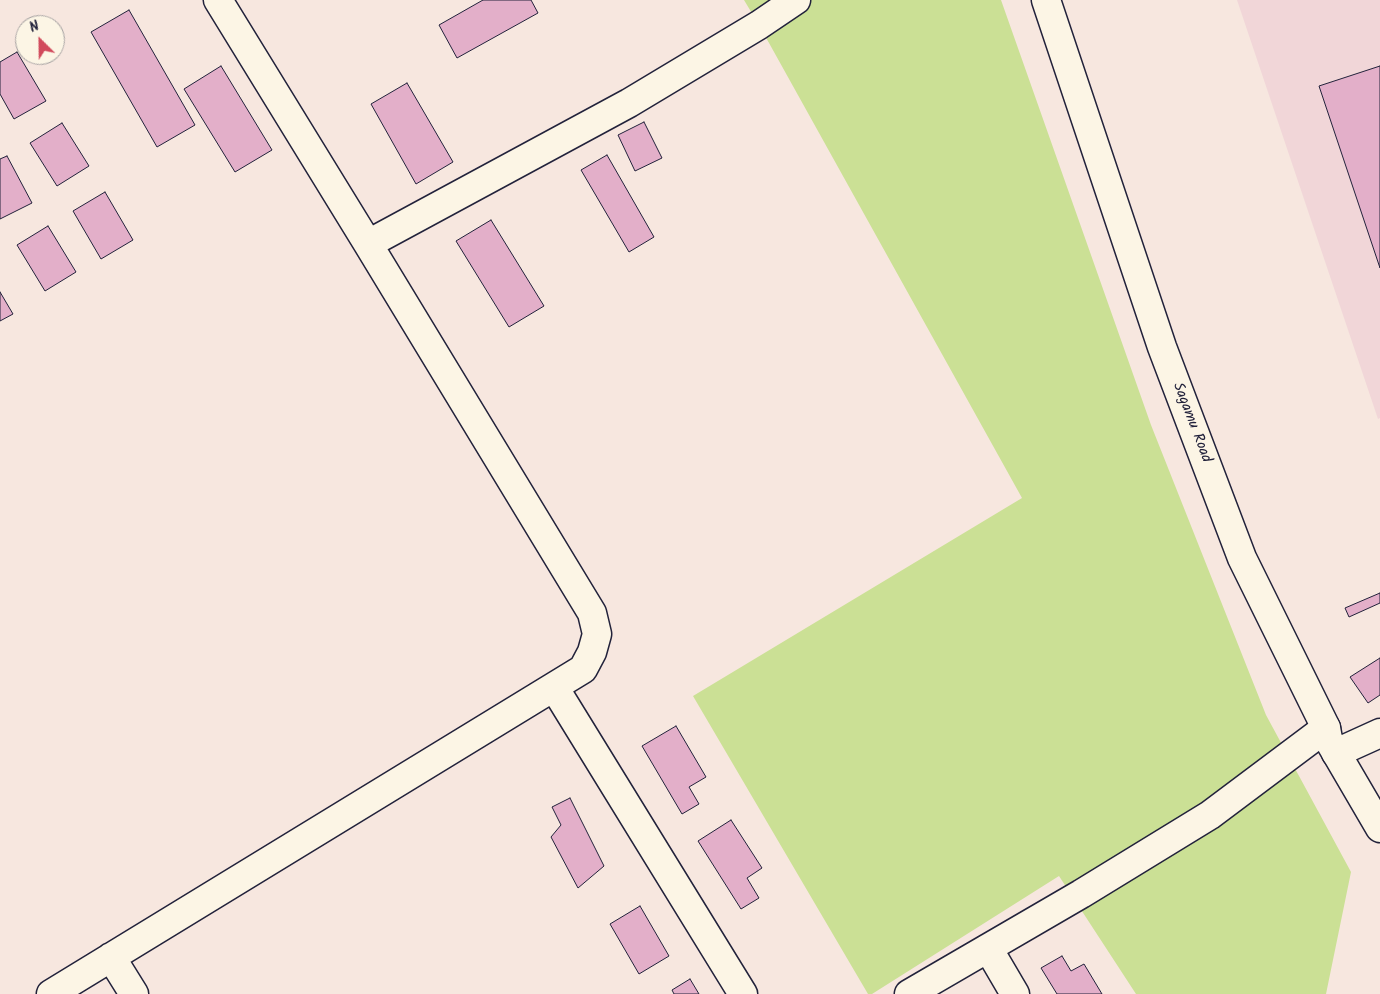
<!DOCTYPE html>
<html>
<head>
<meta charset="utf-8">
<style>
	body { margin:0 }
	#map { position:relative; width:1380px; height:994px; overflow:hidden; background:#f7e7df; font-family:Kalam,sans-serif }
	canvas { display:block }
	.north { position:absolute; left:15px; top:15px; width:50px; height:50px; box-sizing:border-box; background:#fcf5e5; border:1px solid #a5a1a1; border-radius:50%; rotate:337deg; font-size:14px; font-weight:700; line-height:20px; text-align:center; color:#22223b }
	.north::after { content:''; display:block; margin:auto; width:18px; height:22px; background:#d1495b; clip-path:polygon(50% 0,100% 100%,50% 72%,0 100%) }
</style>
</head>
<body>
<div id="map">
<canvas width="1380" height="994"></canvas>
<div class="north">N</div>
</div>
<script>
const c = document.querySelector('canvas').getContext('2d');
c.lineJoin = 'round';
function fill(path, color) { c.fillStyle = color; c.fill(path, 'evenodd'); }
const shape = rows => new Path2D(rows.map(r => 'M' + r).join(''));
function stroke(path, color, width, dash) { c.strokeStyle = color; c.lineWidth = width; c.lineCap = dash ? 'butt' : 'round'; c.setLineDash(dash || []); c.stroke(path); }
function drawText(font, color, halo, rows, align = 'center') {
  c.font = font + ' Kalam,sans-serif'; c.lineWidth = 4.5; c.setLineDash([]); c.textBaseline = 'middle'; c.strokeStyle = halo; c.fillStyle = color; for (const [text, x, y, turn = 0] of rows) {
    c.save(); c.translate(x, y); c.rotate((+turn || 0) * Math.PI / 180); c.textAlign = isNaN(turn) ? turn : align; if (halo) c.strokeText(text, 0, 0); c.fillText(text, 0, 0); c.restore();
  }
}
fill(shape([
	[1237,0,1380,0,1380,418,1378,419]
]), '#f1d6d8');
fill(shape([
	[744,0,1001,0,1151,425,1266,715,1351,872,1326,994,1136,994,1059,876,872,994,868,994,693,696,1022,498,759,25]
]), '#cbe095');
const building = shape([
	[483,0,531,0,538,13,457,58,439,25,483,0],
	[129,10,195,125,157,147,91,32,129,10],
	[17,52,46,101,14,119,0,94,0,62,17,52],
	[221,66,272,150,235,172,184,89,221,66],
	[1380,66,1380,268,1319,86,1380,66],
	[407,83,453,162,416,184,371,104,407,83],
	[644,122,662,158,635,171,618,135,644,122],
	[62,123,89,166,57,186,30,143,62,123],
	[607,155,654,237,629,252,581,170,607,155],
	[7,156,32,203,0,219,0,159,7,156],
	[105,192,133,240,101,259,73,211,105,192],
	[491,220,544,306,509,327,456,241,491,220],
	[48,226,76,272,45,291,17,245,48,226],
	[0,292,13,314,0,321,0,292],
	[1380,593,1380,603,1349,617,1345,608,1380,593],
	[1380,658,1380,695,1368,703,1350,677,1380,658],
	[676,726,706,777,689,787,699,804,682,814,642,746,676,726],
	[570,798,604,866,578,888,551,837,561,825,552,807,570,798],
	[731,820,762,868,747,878,759,898,741,909,698,841,731,820],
	[640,906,669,956,639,974,610,924,640,906],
	[1062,956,1071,971,1084,964,1102,994,1057,994,1041,968,1062,956],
	[690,979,699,994,674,994,672,990,690,979]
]);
fill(building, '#e3afc9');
stroke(building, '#22223b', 1);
const minor = shape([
	[368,244,629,103,759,25,796,0],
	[554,687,743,994],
	[1336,753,1380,733],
	[988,948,1015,994],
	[111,957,134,994],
	[51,994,583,669,592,652,597,634,592,613,368,244,218,0],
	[909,994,1081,894,1210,815,1326,728]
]);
const highway = shape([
	[1046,0,1162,347,1242,558,1326,728,1328,739,1380,828]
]);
stroke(minor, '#22223b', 31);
stroke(highway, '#22223b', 31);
stroke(minor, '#fcf5e5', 28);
stroke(highway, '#fcf5e5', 28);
drawText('15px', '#22223b', '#fcf5e5', [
	["Sagamu Road",1191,423,69]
]);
</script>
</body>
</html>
